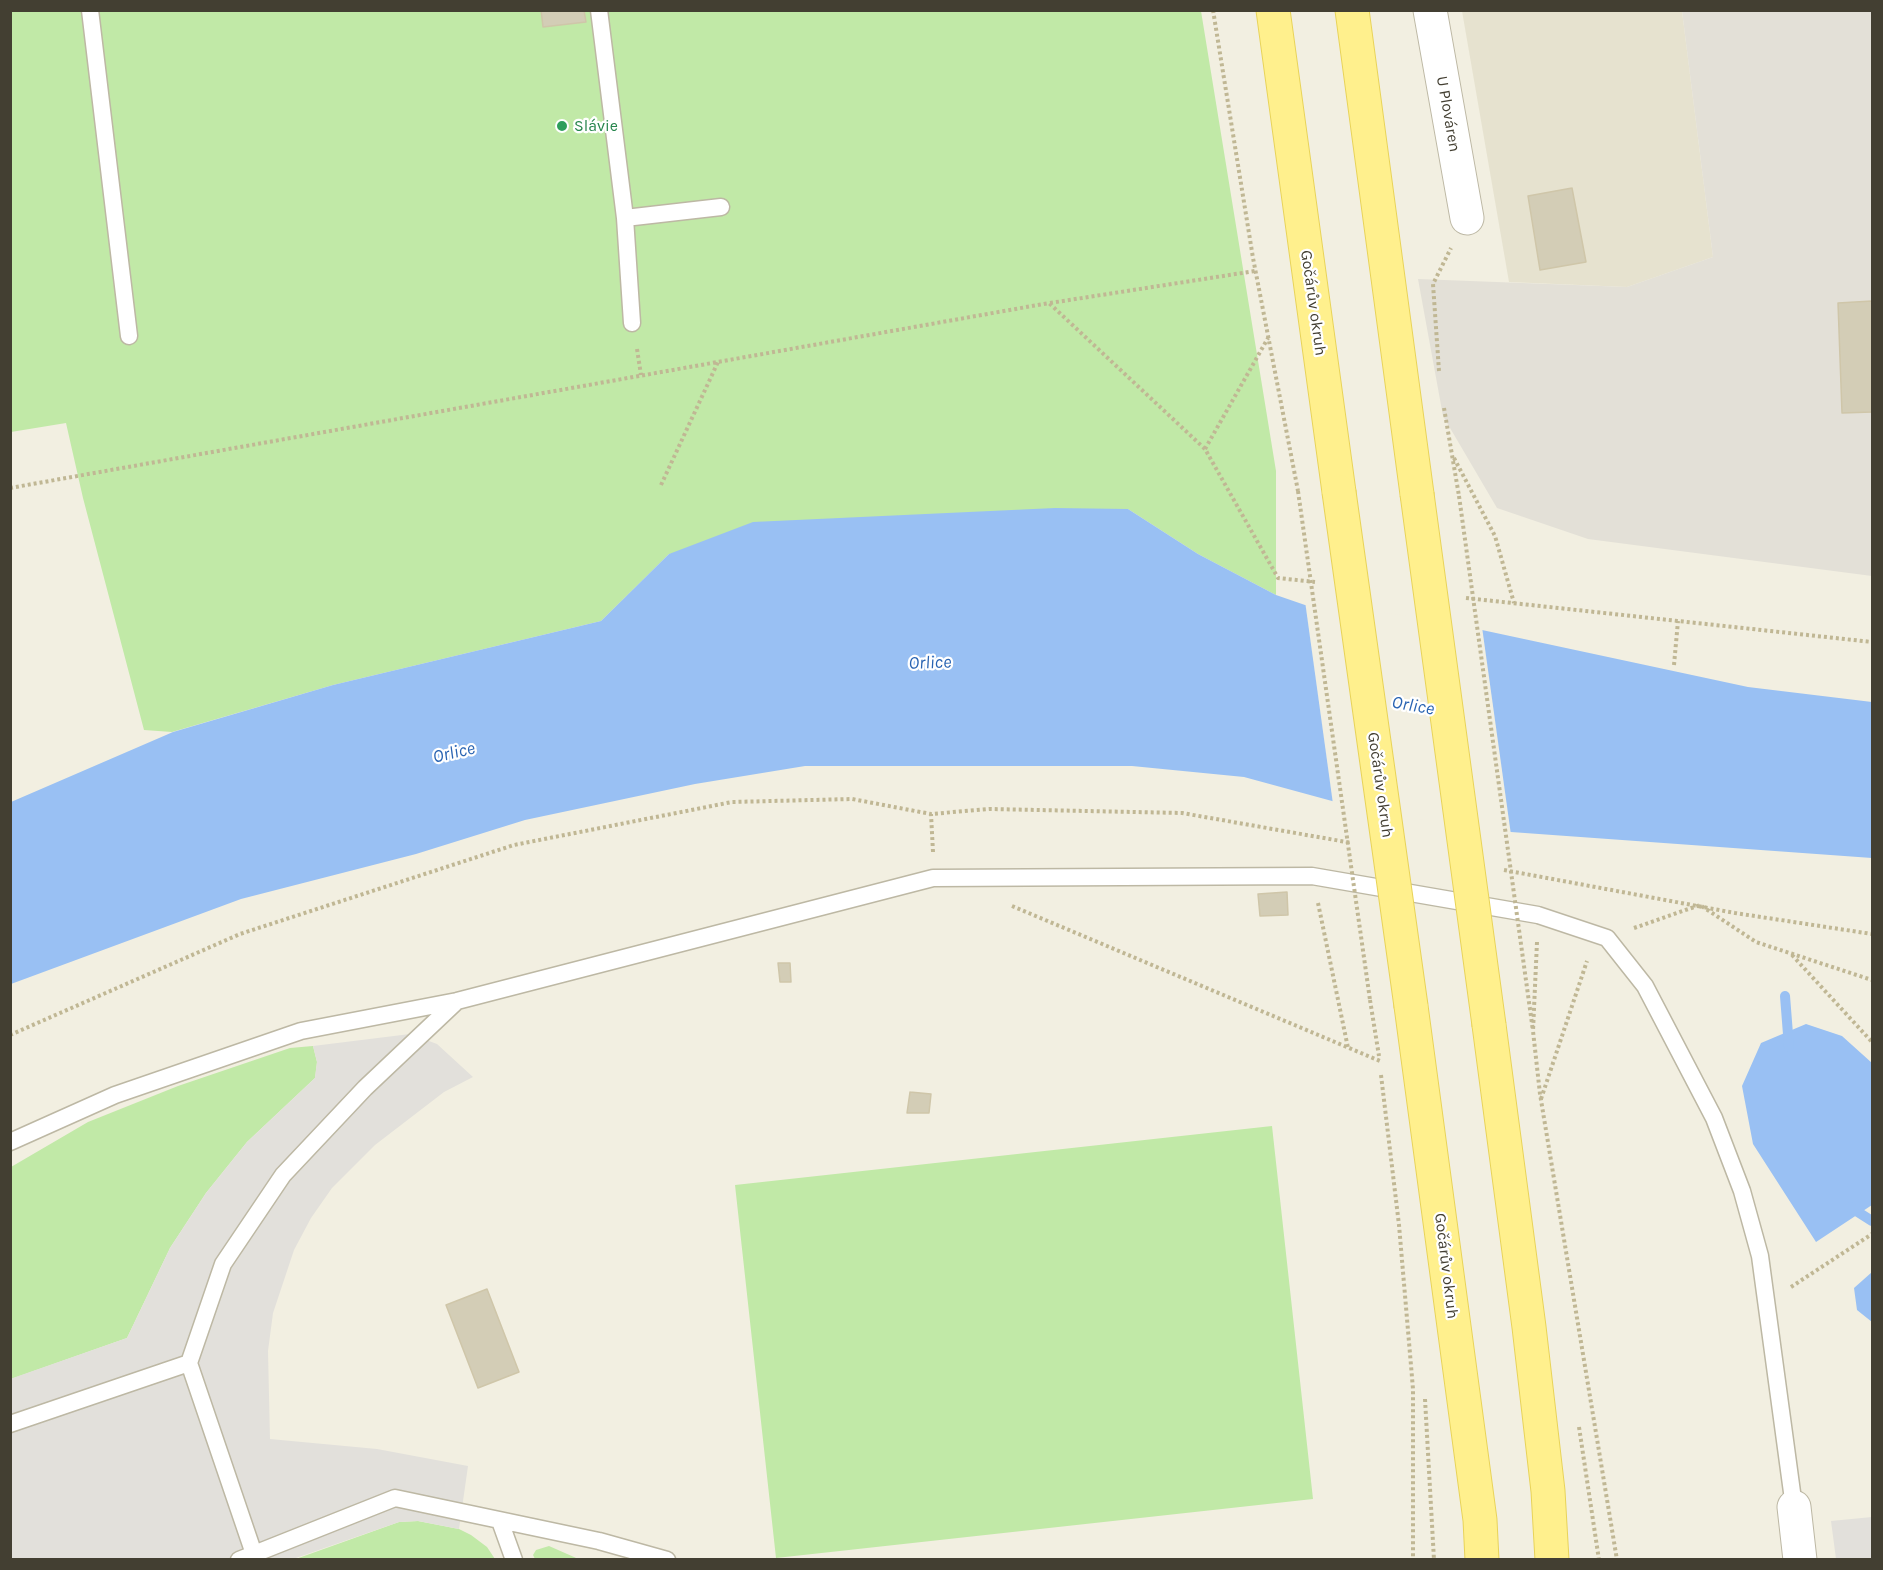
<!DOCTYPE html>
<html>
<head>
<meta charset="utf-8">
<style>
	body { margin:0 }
	#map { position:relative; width:1883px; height:1570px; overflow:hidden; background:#f2efe1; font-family:Karla,sans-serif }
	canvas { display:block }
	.frame { position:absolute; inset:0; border:12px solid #433f32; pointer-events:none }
</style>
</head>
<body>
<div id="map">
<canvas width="1883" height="1570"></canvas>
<div class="frame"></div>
</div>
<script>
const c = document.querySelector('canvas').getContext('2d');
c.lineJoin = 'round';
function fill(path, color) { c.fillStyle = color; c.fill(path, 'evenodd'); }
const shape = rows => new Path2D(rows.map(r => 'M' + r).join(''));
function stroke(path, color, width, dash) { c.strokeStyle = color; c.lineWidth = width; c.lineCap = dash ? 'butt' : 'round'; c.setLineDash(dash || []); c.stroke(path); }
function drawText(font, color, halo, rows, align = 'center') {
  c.font = font + ' Karla,sans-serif'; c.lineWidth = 4.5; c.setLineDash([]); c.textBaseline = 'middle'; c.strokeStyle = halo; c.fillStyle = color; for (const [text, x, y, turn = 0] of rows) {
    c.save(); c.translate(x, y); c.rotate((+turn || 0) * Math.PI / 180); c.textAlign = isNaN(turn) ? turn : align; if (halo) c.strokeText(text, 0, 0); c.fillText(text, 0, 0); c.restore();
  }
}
fill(shape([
	[1462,11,1682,11,1713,257,1627,287,1509,282]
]), '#e6e2cf');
fill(shape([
	[1682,11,1872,11,1872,576,1588,539,1497,508,1443,416,1418,279,1627,287,1713,257]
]), '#e3e0d7');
fill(shape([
	[11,11,1201,11,1276,471,1276,595,1198,554,1128,509,669,554,601,621,333,685,172,732,144,730,83,498,66,423,11,432],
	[313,1046,317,1062,315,1078,247,1142,206,1193,170,1248,127,1338,11,1379,11,1167,88,1122,178,1086,290,1048],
	[1272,1126,1313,1499,776,1558,735,1185],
	[418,1521,459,1529,471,1535,487,1547,495,1559,293,1560,399,1522],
	[549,1546,574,1557,578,1559,535,1559,533,1555,536,1550]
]), '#c1e9a7');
fill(shape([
	[410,1034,437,1044,473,1077,444,1092,375,1145,332,1188,311,1218,294,1250,273,1313,268,1351,270,1439,377,1449,468,1466,459,1529,418,1521,399,1522,293,1559,11,1559,10,1379,127,1338,170,1248,206,1193,247,1142,315,1078,317,1062,313,1046],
	[1872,1517,1872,1559,1836,1559,1831,1521]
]), '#e2e0db');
fill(shape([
	[1055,508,1128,509,1198,554,1276,595,1305,605,1482,630,1748,687,1872,702,1872,858,1511,832,1332,801,1244,777,1132,766,805,766,695,784,525,820,416,854,241,899,11,984,11,802,173,732,333,685,601,621,669,554,753,522],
	[1806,1024,1842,1036,1872,1063,1872,1205,1816,1242,1753,1144,1742,1086,1761,1043],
	[1872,1272,1872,1322,1857,1310,1854,1288]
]), '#99c0f3');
fill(shape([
	[1305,601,1482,627,1511,835,1333,804]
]), '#f2efe1');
stroke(shape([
	[1785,996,1789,1047],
	[1850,1207,1872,1221]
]), '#99c0f3', 10);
const building = shape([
	[541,10,584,10,586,22,543,27,541,10],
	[1572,188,1586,262,1540,270,1528,196,1572,188],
	[1872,301,1872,412,1842,413,1838,303,1872,301],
	[1287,892,1288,915,1260,916,1258,894,1287,892],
	[778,963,790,963,791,982,780,982,778,963],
	[910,1092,931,1094,929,1113,907,1113,910,1092],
	[487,1289,519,1372,478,1388,446,1305,487,1289]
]);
fill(building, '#d3cdb6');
stroke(building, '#cfc6a9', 1.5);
const lane = shape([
	[90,10,129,336],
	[599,10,625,218,632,323],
	[625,218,721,207],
	[10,1142,115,1095,301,1031,457,1001,933,878,1312,876,1538,915,1607,938,1645,986,1714,1118,1742,1191,1760,1256,1794,1507],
	[189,1363,254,1554],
	[10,1424,189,1363,223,1264,283,1175,365,1088,457,1001],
	[500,1521,514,1560],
	[239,1560,395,1498,599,1541,667,1560]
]);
const street = shape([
	[1430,10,1467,218],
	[1794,1507,1800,1560]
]);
const primary = shape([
	[1273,10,1339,492],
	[1352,10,1417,494],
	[1411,1006,1480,1520,1482,1560],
	[1489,1025,1529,1327,1548,1491,1552,1560]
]);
stroke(lane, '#bdb8a4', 19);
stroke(street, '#bdb8a4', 35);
stroke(primary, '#e8d359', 35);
stroke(shape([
	[1213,10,1253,258,1298,491],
	[1050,303,1255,271],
	[637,349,641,375],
	[1439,371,1433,284,1451,248],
	[1444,408,1459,496],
	[1205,449,1268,338],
	[1454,458,1495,536,1514,603],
	[661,485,718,362],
	[10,488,1049,303,1205,449,1278,578,1315,582],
	[1466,598,1872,642],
	[1674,665,1678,621],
	[933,852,931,814,989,809,1182,813,1352,843],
	[1504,870,1735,913,1872,934],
	[1318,903,1348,1048],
	[1012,906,1380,1061],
	[1634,928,1700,905,1756,942,1872,980],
	[1537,942,1533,1031,1540,1094,1617,1560],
	[1792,955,1872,1042],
	[1370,1000,1379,1056],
	[10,1035,240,934,514,845,732,802,852,799,931,814],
	[1381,1075,1399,1225,1413,1389,1413,1560],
	[1541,1099,1587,961],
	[1791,1287,1872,1234],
	[1425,1399,1434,1560],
	[1579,1427,1599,1560]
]), '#c0b794', 4, [3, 3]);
stroke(lane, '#fff', 16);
stroke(street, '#fff', 33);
stroke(primary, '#fff08d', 33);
const primaryBridge = shape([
	[1339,492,1411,1006],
	[1417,494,1489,1025]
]);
stroke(primaryBridge, '#e8d359', 35, []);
stroke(shape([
	[1298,491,1370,1000],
	[1459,496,1533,1031]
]), '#c0b794', 4, [3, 3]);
stroke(primaryBridge, '#fff08d', 33);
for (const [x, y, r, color] of [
	[562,126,6,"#2e9e5b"]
]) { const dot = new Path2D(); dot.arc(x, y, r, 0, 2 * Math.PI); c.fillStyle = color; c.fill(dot); stroke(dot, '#fff', 2); }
drawText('16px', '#433f32', '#fff', [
	["U Plováren",1448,114,80],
	["Gočárův okruh",1313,303,82],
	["Gočárův okruh",1380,785,82],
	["Gočárův okruh",1446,1266,83]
]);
drawText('16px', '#27864d', '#fff', [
	["Slávie",574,126]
], 'left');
drawText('italic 18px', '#2863b2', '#fff', [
	["Orlice",930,663,-2],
	["Orlice",1413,706,10],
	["Orlice",454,753,-13]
]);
</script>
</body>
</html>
